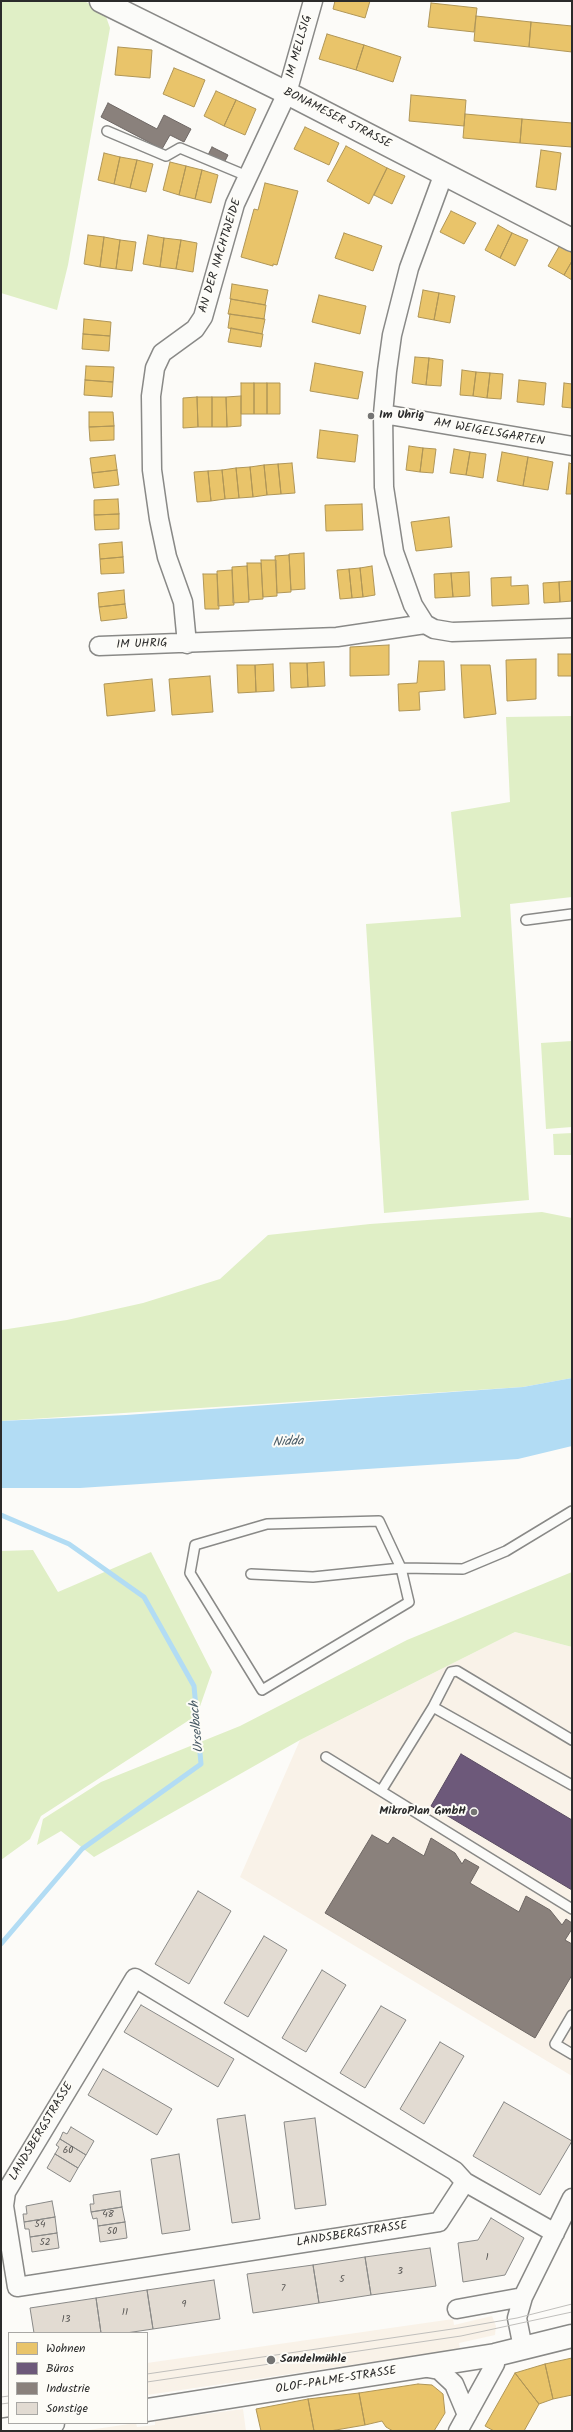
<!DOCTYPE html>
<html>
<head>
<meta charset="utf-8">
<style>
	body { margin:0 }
	#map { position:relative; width:573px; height:2432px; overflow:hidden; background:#fcfbf8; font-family:Kalam,sans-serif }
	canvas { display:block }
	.frame { position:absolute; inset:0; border:2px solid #2b2b2b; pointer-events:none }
	.legend { position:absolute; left:8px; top:2332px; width:140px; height:92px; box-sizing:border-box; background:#fdfcf7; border:1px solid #a9a8a5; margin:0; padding:5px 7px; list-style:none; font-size:12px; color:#2b2b2b }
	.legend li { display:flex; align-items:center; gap:8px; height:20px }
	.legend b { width:20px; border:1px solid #a9a8a5 }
</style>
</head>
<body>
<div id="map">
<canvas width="573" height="2432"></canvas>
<div class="frame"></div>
<ul class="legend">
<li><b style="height:11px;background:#e9c46a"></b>Wohnen</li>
<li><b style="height:11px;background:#6d597a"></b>Büros</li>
<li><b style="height:11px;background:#8a817c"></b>Industrie</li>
<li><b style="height:11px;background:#e2dbd2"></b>Sonstige</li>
</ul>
</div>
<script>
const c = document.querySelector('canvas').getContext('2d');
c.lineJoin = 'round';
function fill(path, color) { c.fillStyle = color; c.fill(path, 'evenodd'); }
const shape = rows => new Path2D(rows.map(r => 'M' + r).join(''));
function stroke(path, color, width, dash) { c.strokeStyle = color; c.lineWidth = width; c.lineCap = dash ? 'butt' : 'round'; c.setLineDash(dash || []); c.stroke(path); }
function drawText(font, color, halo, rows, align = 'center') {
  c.font = font + ' Kalam,sans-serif'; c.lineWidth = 4; c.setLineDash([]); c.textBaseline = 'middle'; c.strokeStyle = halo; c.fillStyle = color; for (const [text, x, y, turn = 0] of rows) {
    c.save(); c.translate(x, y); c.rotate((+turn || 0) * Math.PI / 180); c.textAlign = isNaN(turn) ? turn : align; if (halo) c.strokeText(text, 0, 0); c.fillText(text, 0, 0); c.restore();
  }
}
fill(shape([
	[515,1632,572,1647,572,2076,240,1877,300,1740],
	[492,2316,496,2326,495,2335,459,2343,460,2349,147,2395,147,2363,453,2319,454,2325],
	[243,2409,246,2431,82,2431,136,2423,137,2427,155,2425,155,2421]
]), '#f9f2e8');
fill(shape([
	[1,1,84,1,104,11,110,28,68,265,57,310,1,293],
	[572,716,572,897,510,904,529,1200,384,1213,366,924,461,917,451,812,510,802,506,717],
	[572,1041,572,1127,546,1129,541,1043],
	[572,1133,572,1155,554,1155,553,1134],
	[542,1212,572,1218,572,1378,523,1387,1,1421,1,1330,67,1320,143,1303,220,1279,268,1235,370,1224],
	[33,1550,58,1592,151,1552,212,1672,197,1715,41,1816,30,1839,1,1860,1,1551],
	[572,1572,572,1647,515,1632,300,1740,94,1857,61,1831,37,1845,43,1819,101,1782,240,1726,407,1640]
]), '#e0efc6');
fill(shape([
	[572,1378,572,1446,518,1459,80,1488,1,1488,1,1421,126,1415,523,1387]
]), '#b2dcf4');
const homes = shape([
	[335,1,370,1,365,18,333,9,335,1],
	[431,3,477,8,474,32,428,27,431,3],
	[476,16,531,22,529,47,474,41,476,16],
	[531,22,572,26,572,52,529,47,531,22],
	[327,34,364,45,356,70,319,59,327,34],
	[364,45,401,57,393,82,356,70,364,45],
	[118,47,152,50,150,78,115,75,118,47],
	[174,68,205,80,194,107,163,94,174,68],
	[216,91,236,100,224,126,204,116,216,91],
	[411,95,466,100,464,126,409,121,411,95],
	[236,100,256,109,245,135,224,126,236,100],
	[465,114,522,119,520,143,463,138,465,114],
	[522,119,572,123,572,147,520,143,522,119],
	[305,127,339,143,329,165,294,149,305,127],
	[346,146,387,168,369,204,327,181,346,146],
	[541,150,561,153,556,190,536,187,541,150],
	[104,153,120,157,114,184,98,180,104,153],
	[120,157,137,160,130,188,114,184,120,157],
	[137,160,153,164,146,192,130,188,137,160],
	[170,162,186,166,179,195,163,190,170,162],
	[186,166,202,170,195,199,179,195,186,166],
	[387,168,405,176,392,204,374,195,387,168],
	[202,170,218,175,211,203,195,199,202,170],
	[265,183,298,191,277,265,273,264,273,266,241,257,254,209,258,210,265,183],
	[451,211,476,223,464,244,440,232,451,211],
	[498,225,512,233,500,258,485,250,498,225],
	[344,233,382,246,373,271,335,258,344,233],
	[512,233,528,240,515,266,500,258,512,233],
	[88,235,104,237,100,267,84,264,88,235],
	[148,235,164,238,160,267,143,264,148,235],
	[104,237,120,240,116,269,100,267,104,237],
	[164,238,181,240,176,269,160,267,164,238],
	[120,240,136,242,132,271,116,269,120,240],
	[181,240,197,243,193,272,176,269,181,240],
	[560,245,572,253,572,261,564,275,548,266,560,245],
	[572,261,572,280,564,275,572,261],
	[232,284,268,290,265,305,230,299,232,284],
	[423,290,439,293,434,320,418,317,423,290],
	[439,293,455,296,450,323,434,320,439,293],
	[319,295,366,306,360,334,312,322,319,295],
	[231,299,266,305,264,319,228,314,231,299],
	[230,314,265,319,262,334,228,328,230,314],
	[84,319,111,322,110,336,83,334,84,319],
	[231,328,263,334,261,347,228,342,231,328],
	[83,334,110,336,109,351,82,349,83,334],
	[415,357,429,358,426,385,412,383,415,357],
	[429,358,443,360,441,386,426,385,429,358],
	[315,363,363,372,358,399,310,391,315,363],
	[86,366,114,367,113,382,85,380,86,366],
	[462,370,476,372,473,396,460,395,462,370],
	[476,372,490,373,487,398,473,396,476,372],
	[490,373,503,374,501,399,487,398,490,373],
	[85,380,113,382,112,397,84,395,85,380],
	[519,380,546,383,544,405,517,402,519,380],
	[241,383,254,383,254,414,241,414,241,383],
	[254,383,267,383,267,414,254,414,254,383],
	[267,383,280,383,280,414,267,414,267,383],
	[564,383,572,384,572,408,562,407,564,383],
	[241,396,241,426,227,427,226,397,241,396],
	[197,397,198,427,183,428,183,398,197,397],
	[197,397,212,397,212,427,198,427,197,397],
	[212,397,226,397,227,427,212,427,212,397],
	[89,412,113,412,114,426,89,427,89,412],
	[114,426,114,440,90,441,89,427,114,426],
	[320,430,358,435,355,462,317,458,320,430],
	[409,446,423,448,420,472,406,470,409,446],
	[423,448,436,449,433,473,420,472,423,448],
	[454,449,470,452,466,475,450,473,454,449],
	[470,452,486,454,483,478,466,475,470,452],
	[502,452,528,457,523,486,497,481,502,452],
	[115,455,117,470,92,473,90,458,115,455],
	[528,457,553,462,548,490,523,486,528,457],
	[292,463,295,493,281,494,278,464,292,463],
	[569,463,572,464,572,494,566,494,569,463],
	[278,464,281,494,267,495,264,465,278,464],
	[264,465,267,495,253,497,250,467,264,465],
	[250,467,253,497,239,498,236,468,250,467],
	[236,468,239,498,225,499,222,470,236,468],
	[117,470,119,485,94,488,92,473,117,470],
	[222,470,225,499,211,501,208,471,222,470],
	[208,471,211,501,197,502,194,472,208,471],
	[118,499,119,514,94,515,94,500,118,499],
	[362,504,363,530,326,531,325,505,362,504],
	[119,514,119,529,95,530,94,515,119,514],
	[449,517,452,547,416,551,411,522,449,517],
	[122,542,123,557,100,559,99,544,122,542],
	[304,553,305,589,291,590,289,554,304,553],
	[289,555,291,592,277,593,275,556,289,555],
	[123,557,124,573,101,574,100,559,123,557],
	[261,560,276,560,277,596,263,597,261,560],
	[247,563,261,563,263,599,249,600,247,563],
	[247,566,249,602,233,603,232,567,247,566],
	[372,566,375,595,363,597,360,568,372,566],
	[360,568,363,597,352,598,349,569,360,568],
	[349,569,352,598,340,599,337,570,349,569],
	[232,570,234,605,218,606,217,571,232,570],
	[469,572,470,596,453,597,451,573,469,572],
	[451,573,453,597,435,598,434,574,451,573],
	[203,574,217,574,219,609,205,609,203,574],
	[511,577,511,586,528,585,529,604,492,606,491,578,511,577],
	[572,581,572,601,560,602,559,582,572,581],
	[559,582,560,602,544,603,543,583,559,582],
	[124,590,125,604,99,607,98,593,124,590],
	[125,604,127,618,101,621,99,607,125,604],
	[389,645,389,675,350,676,350,647,389,645],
	[558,654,572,654,572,676,558,676,558,654],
	[536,659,536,699,507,701,506,660,536,659],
	[419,661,444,661,445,690,419,692,420,710,399,711,398,684,417,683,419,661],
	[324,662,325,686,308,687,307,663,324,662],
	[290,663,307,663,308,687,291,688,290,663],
	[273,664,274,691,256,692,255,665,273,664],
	[237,665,255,665,256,692,238,693,237,665],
	[461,665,490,665,496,714,464,718,461,665],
	[210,676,213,712,172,715,169,679,210,676],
	[152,679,155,711,107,716,104,684,152,679],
	[572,2358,572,2395,553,2399,545,2364,572,2358],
	[545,2364,553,2399,539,2404,515,2373,545,2364],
	[515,2373,539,2404,524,2431,494,2431,485,2426,515,2373],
	[418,2384,432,2385,443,2394,445,2413,434,2431,393,2431,386,2427,382,2421,365,2425,359,2393,418,2384],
	[359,2393,365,2425,330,2431,314,2431,308,2399,359,2393],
	[308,2399,314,2431,261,2431,256,2409,308,2399]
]);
fill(homes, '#e9c46a');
stroke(homes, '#b09657', 1);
const offices = shape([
	[461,1754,572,1820,572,1890,431,1806,461,1754]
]);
fill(offices, '#6d597a');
stroke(offices, '#594b62', 1);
const industry = shape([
	[108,103,157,129,164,115,191,129,184,142,170,135,162,149,101,117,108,103],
	[212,147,228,155,224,163,208,155,212,147],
	[372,1835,388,1844,393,1837,424,1856,431,1838,455,1853,462,1864,465,1859,479,1867,470,1883,519,1912,526,1896,550,1910,562,1925,566,1919,572,1923,572,1929,565,1940,572,1944,572,1975,535,2038,325,1913,372,1835]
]);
fill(industry, '#8a817c');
stroke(industry, '#6e6764', 1);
stroke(shape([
	[1,1515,69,1544,144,1597,194,1686,201,1764,82,1849,1,1944]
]), '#b2dcf4', 5);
const building = shape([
	[198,1891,231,1911,189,1984,155,1964,198,1891],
	[264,1936,287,1950,248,2017,224,2003,264,1936],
	[322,1970,346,1985,306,2052,282,2038,322,1970],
	[141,2005,234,2059,218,2087,124,2032,141,2005],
	[381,2006,406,2020,365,2088,340,2073,381,2006],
	[440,2042,464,2056,424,2124,400,2109,440,2042],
	[103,2069,172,2109,157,2135,88,2095,103,2069],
	[504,2102,572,2141,540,2195,473,2156,504,2102],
	[245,2115,260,2219,232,2223,217,2119,245,2115],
	[315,2118,326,2205,295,2209,284,2122,315,2118],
	[71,2127,94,2141,86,2155,60,2139,63,2132,67,2134,71,2127],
	[60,2139,86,2155,78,2168,55,2154,59,2147,56,2145,60,2139],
	[55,2154,78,2168,70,2182,47,2168,55,2154],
	[179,2154,190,2230,162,2234,151,2159,179,2154],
	[120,2191,122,2207,91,2212,90,2204,94,2204,93,2195,120,2191],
	[52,2201,55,2217,24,2222,23,2214,27,2214,26,2206,52,2201],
	[122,2207,125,2222,98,2226,97,2218,93,2219,91,2212,122,2207],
	[55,2217,57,2233,30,2237,29,2229,25,2229,24,2222,55,2217],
	[491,2218,524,2238,505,2275,463,2282,458,2243,478,2240,491,2218],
	[125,2222,127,2238,100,2242,98,2226,125,2222],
	[57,2233,59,2248,32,2252,30,2237,57,2233],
	[430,2248,436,2286,371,2295,365,2257,430,2248],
	[365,2257,371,2295,319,2303,313,2265,365,2257],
	[313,2265,319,2303,253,2313,247,2274,313,2265],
	[214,2280,220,2319,153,2329,147,2290,214,2280],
	[147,2290,153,2329,126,2333,101,2333,96,2298,147,2290],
	[96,2298,101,2333,34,2333,30,2308,96,2298]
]);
fill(building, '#e2dbd2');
stroke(building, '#898987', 1);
const lane = shape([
	[107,131,166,156,180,148,247,176],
	[526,920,572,914],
	[379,1521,401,1568,409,1602,262,1690,190,1573,195,1545,267,1524,379,1521],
	[251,1574,313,1577,401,1568,463,1569,506,1551,572,1511],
	[433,1707,572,1785],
	[326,1757,572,1909],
	[381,1791,433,1707,451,1672,457,1671,572,1740],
	[572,2015,555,2044,572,2054]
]);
const street = shape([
	[444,173,409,268,392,335,387,371,383,414,384,487,394,552,413,605,425,624,434,629,452,632,572,628],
	[383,414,572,446],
	[187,644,183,602,167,557,159,519,152,470,151,396,155,368,162,353,195,329,203,317,235,204,287,93,313,1],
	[99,646,337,637,425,624],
	[465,2182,455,2171,135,1978,6,2192,4,2206,17,2287,439,2222,465,2182,555,2233],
	[457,2309,523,2297],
	[523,2348,517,2318,523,2297,572,2198],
	[422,2367,439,2370,454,2384,467,2415],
	[458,2431,495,2364,495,2355]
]);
const secondary = shape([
	[101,1,287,93,572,240],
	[147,2410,495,2355,572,2336],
	[1,2430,53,2423]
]);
stroke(lane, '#898987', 12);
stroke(street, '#898987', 21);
stroke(secondary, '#898987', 25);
stroke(lane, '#fbfbf9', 9);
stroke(street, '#fbfbf9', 18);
stroke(secondary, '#fbfbf9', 22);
stroke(shape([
	[147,2374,459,2328,517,2318,572,2304],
	[147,2382,461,2336,572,2312],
	[1,2397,9,2396],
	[1,2404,9,2403]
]), '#c0bfbc', 1);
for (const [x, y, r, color] of [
	[371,416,4,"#747473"],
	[474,1812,4,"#747473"],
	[271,2360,5,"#747473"]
]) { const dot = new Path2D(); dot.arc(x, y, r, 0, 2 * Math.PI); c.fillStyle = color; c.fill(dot); stroke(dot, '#fdfcf7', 1.5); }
drawText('10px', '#595755', null, [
	["60",68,2151],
	["48",108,2215],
	["54",40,2225],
	["50",112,2232],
	["52",45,2243],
	["1",487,2258],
	["3",400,2272],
	["5",342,2280],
	["7",283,2289],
	["9",184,2305],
	["11",125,2313],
	["13",66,2320]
]);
drawText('12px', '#2b2b2b', '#fdfcf7', [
	["IM MELLSIG",300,47,-74],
	["BONAMESER STRASSE",337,119,27],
	["AN DER NACHTWEIDE",221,256,-73],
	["AM WEIGELSGARTEN",489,433,10],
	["IM UHRIG",142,645,-2],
	["LANDSBERGSTRASSE",42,2132,-59],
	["LANDSBERGSTRASSE",352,2235,-9],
	["OLOF-PALME-STRASSE",336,2381,-9]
]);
drawText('bold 12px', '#2b2b2b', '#fdfcf7', [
	["Im Uhrig",379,416],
	["MikroPlan GmbH",466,1812,"right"],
	["Sandelmühle",280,2360]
], 'left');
drawText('italic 13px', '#4a5c67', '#fdfcf7', [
	["Nidda",288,1443,-3],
	["Urselbach",198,1727,-95]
]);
</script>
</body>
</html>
